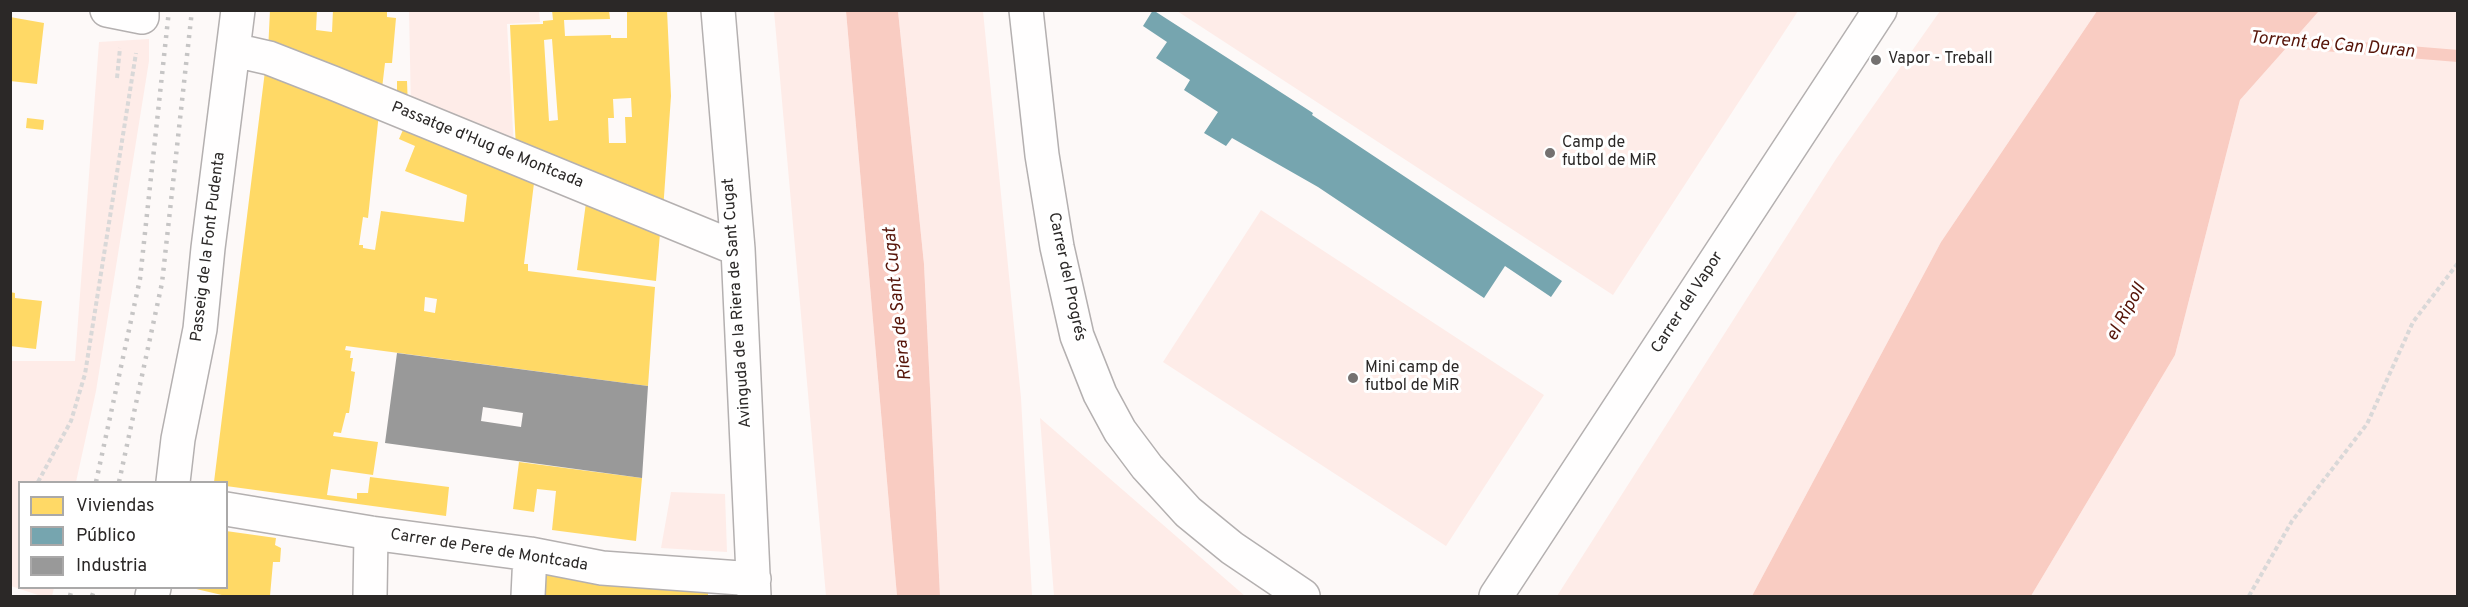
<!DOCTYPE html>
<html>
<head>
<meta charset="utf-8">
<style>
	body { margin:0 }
	#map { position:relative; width:2468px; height:607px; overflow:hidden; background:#fdf9f8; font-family:Overpass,sans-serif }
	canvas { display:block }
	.frame { position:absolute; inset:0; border:12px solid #2b2827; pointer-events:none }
	.legend { position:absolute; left:18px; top:481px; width:210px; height:108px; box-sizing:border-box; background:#fff; border:2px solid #aaa9a9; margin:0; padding:8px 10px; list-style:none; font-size:18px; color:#2b2827 }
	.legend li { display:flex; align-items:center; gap:12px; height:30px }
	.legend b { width:30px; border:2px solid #aaa9a9 }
</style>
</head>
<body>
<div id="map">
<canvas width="2468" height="607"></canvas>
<div class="frame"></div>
<ul class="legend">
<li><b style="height:16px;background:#ffd966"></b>Viviendas</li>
<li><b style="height:16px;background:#76a5af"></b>Público</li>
<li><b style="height:16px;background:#999"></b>Industria</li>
</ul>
</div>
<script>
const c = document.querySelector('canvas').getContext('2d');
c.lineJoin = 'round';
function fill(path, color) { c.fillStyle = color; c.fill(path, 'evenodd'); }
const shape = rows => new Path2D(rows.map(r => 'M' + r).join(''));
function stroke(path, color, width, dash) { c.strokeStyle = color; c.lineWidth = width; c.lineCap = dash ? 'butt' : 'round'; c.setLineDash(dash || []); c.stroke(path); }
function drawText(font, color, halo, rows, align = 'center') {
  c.font = font + ' Overpass,sans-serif'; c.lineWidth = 6; c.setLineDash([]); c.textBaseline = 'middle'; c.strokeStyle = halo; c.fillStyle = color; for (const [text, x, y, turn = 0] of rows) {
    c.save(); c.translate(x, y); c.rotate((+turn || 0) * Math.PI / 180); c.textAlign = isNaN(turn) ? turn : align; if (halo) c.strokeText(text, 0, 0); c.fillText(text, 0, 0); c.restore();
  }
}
fill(shape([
	[409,11,539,11,540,22,507,24,514,148,411,109],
	[774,11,846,11,897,596,826,596],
	[898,11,983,11,1021,398,1032,596,940,596,924,264],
	[1177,11,1798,11,1613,295],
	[1940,11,2097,11,1941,242,1752,596,1557,596,1836,159],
	[2319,11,2457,11,2457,596,2031,596,2175,355,2240,100],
	[149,39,149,61,96,391,76,482,20,482,20,588,54,588,52,596,41,596,11,586,11,361,75,361,99,42],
	[1261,210,1544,395,1446,546,1163,362],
	[1040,418,1245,596,1054,596],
	[671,492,725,494,727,552,661,548]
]), '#feece8');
fill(shape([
	[846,11,898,11,924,264,940,596,897,596],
	[2097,11,2319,11,2240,100,2175,355,2031,596,1752,596,1941,242]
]), '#f9ccc2');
fill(shape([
	[270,10,317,10,316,30,332,32,333,10,387,10,387,17,396,18,392,63,385,63,381,97,329,77,330,64,268,52],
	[552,10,609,10,610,19,564,20,565,36,611,35,611,38,627,38,627,10,667,10,671,96,663,211,629,197,628,184,611,185,516,149,510,25,543,24,543,21,553,20],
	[552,39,558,120,549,121,544,40],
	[631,98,632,117,625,117,626,143,609,143,608,118,614,118,613,99],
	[10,17,44,23,37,84,10,81],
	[265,71,379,113,368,218,363,217,359,245,363,245,363,248,375,250,381,211,464,222,467,195,405,171,415,146,399,139,406,123,535,175,524,264,528,264,528,271,655,287,648,386,346,346,345,350,351,351,350,358,353,358,351,371,355,372,349,413,346,413,341,433,334,432,333,436,378,442,373,475,331,469,327,495,357,499,357,493,368,493,370,477,449,487,446,516,226,486,226,482,214,482],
	[425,297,437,299,435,313,424,311],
	[397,81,407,81,408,108,397,103],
	[27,118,44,120,43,130,26,128],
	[587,195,660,233,656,281,577,270],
	[10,292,15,293,15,298,42,301,36,349,10,346],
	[519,462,642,478,636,541,552,530,556,491,537,489,534,512,513,509],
	[226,531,276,538,275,545,281,548,280,562,273,562,270,596,226,596,192,588,226,588],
	[536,572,708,592,708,596,536,596]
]), '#ffd966');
fill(shape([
	[1153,10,1313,113,1312,115,1562,281,1551,297,1505,266,1484,298,1318,187,1232,138,1226,146,1204,133,1218,112,1184,90,1190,80,1156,58,1167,42,1143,26]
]), '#76a5af');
fill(shape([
	[397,353,648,386,642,478,385,443],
	[483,407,523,413,521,427,481,421]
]), '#999');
stroke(shape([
	[2276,41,2458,56]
]), '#f9ccc2', 12);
const minor = shape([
	[107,10,142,17,142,10],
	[718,10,738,249,754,596],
	[1026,10,1042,155,1057,247,1077,336,1100,394,1120,431,1147,467,1188,512,1232,548,1303,596],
	[234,50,269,58,333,83,738,249],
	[173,482,178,439,200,329,208,248,238,10],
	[226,509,371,533,530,554,602,568,754,579],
	[152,596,154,588],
	[370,596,371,533],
	[528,596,530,554],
	[1496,596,1880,10]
]);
stroke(minor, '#b4b0b0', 36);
stroke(shape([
	[117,78,120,48],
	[38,482,71,421,85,374,136,53],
	[2249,596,2292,521,2367,424,2413,322,2458,263]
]), '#d9d8d8', 4, [4.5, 3]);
stroke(minor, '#fffefe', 33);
stroke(shape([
	[96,482,140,279,169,10],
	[119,482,162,283,192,10],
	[70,596,72,588],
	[92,596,95,588]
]), '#c6c5c5', 4.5, [3, 6]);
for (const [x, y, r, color] of [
	[1876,60,6,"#747170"],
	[1550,153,6,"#747170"],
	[1353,378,6,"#747170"]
]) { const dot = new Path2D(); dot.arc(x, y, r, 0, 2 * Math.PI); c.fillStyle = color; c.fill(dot); stroke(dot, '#fff', 2); }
drawText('16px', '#2b2827', '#fff', [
	["Vapor - Treball",1888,60],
	["Camp de",1562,144],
	["futbol de MiR",1562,162],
	["Mini camp de",1365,369],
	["futbol de MiR",1365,387]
], 'left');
drawText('16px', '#2b2827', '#fff', [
	["Passatge d'Hug de Montcada",487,146,22],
	["Passeig de la Font Pudenta",209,247,-83],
	["Carrer del Progrés",1066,277,78],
	["Avinguda de la Riera de Sant Cugat",738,303,-94],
	["Carrer del Vapor",1688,303,-57],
	["Carrer de Pere de Montcada",489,551,9]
]);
drawText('italic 18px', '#561408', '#fff', [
	["Torrent de Can Duran",2332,46,5],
	["Riera de Sant Cugat",899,304,-96],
	["el Ripoll",2127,313,-61]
]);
</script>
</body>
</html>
